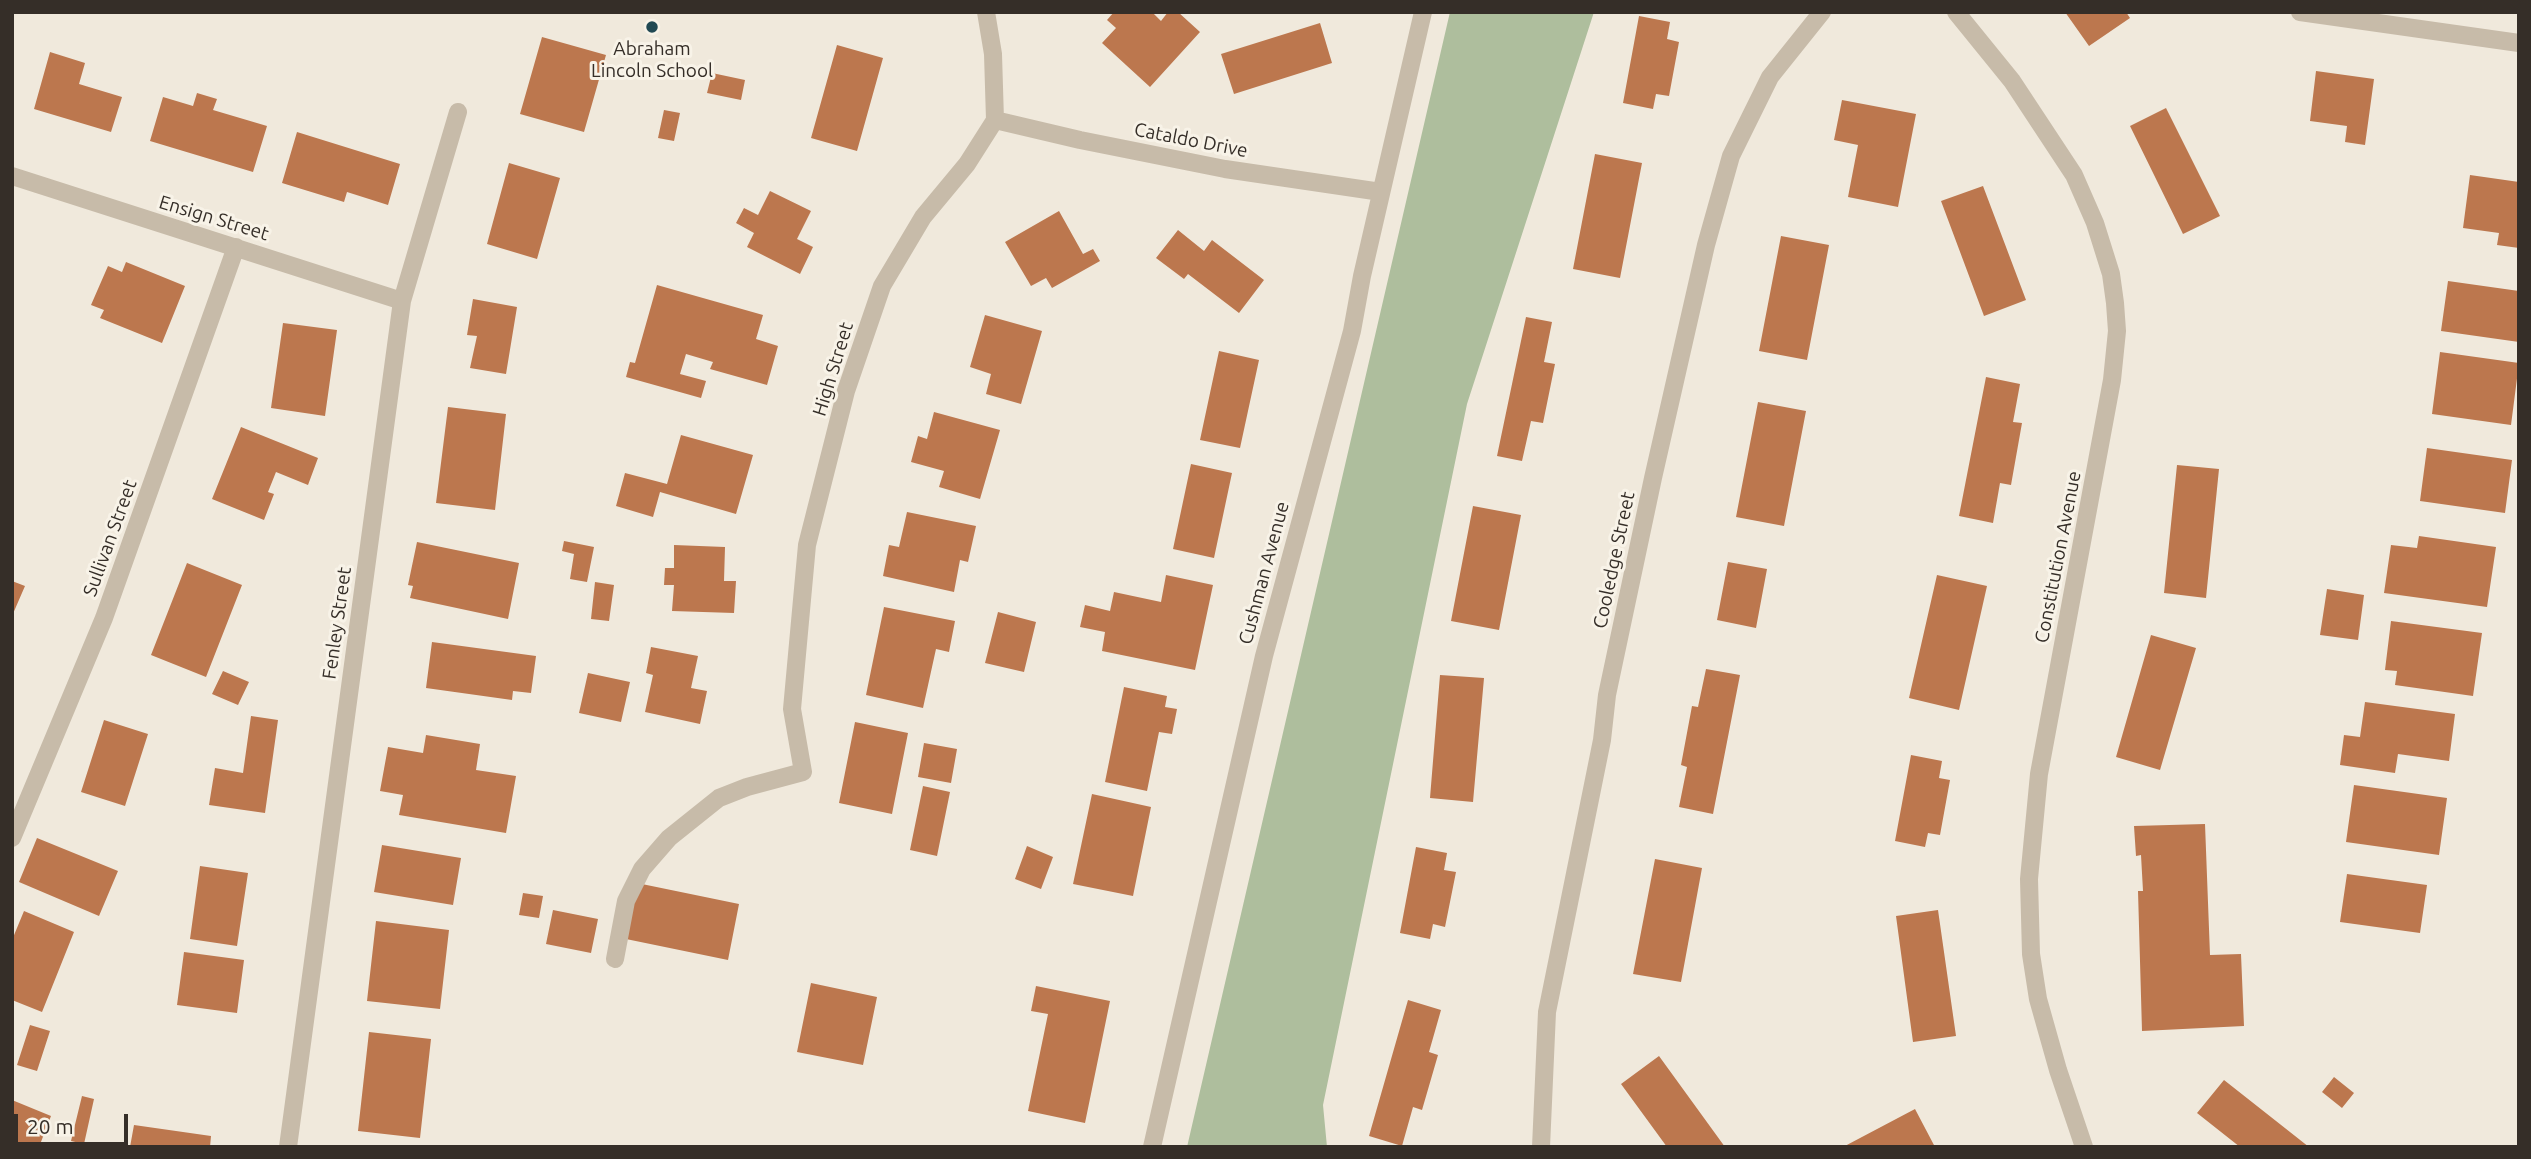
<!DOCTYPE html>
<html>
<head>
<meta charset="utf-8">
<style>
	body { margin:0 }
	#map { position:relative; width:2531px; height:1159px; overflow:hidden; background:#f0e9dc; font-family:Ubuntu,sans-serif }
	canvas { display:block }
	.frame { position:absolute; inset:0; border:14px solid #352e28; pointer-events:none }
	.scale { position:absolute; left:14px; top:1114px; width:114px; height:32px; box-sizing:border-box; border:4px solid #352e28; border-top:0; padding-left:9px; font-size:21px; line-height:24px; white-space:nowrap; color:#352e28; -webkit-text-stroke:5px #f8f3e8; paint-order:stroke }
</style>
</head>
<body>
<div id="map">
<canvas width="2531" height="1159"></canvas>
<div class="frame"></div>
<div class="scale">20 m</div>
</div>
<script>
const c = document.querySelector('canvas').getContext('2d');
c.lineJoin = 'round';
function fill(path, color) { c.fillStyle = color; c.fill(path, 'evenodd'); }
const shape = rows => new Path2D(rows.map(r => 'M' + r).join(''));
function stroke(path, color, width, dash) { c.strokeStyle = color; c.lineWidth = width; c.lineCap = dash ? 'butt' : 'round'; c.setLineDash(dash || []); c.stroke(path); }
function drawText(font, color, halo, rows, align = 'center') {
  c.font = font + ' Ubuntu,sans-serif'; c.lineWidth = 6; c.setLineDash([]); c.textBaseline = 'middle'; c.strokeStyle = halo; c.fillStyle = color; for (const [text, x, y, turn = 0] of rows) {
    c.save(); c.translate(x, y); c.rotate((+turn || 0) * Math.PI / 180); c.textAlign = isNaN(turn) ? turn : align; if (halo) c.strokeText(text, 0, 0); c.fillText(text, 0, 0); c.restore();
  }
}
fill(shape([
	[1450,12,1594,12,1467,404,1323,1105,1327,1147,1187,1147]
]), '#aebe9d');
fill(shape([
	[1114,12,1152,12,1161,21,1168,12,1178,12,1200,32,1150,87,1102,43,1116,28,1107,20],
	[2065,12,2126,12,2130,18,2089,46],
	[1639,16,1670,22,1667,39,1679,42,1669,96,1656,94,1653,109,1623,103],
	[1320,23,1332,63,1234,94,1221,54],
	[542,37,606,55,584,132,520,114],
	[837,45,883,58,857,151,811,138],
	[50,52,85,63,79,84,122,97,111,132,34,109],
	[2316,71,2374,79,2365,145,2345,142,2347,126,2310,121],
	[712,73,745,80,741,100,707,93],
	[197,93,217,99,213,110,267,126,253,172,150,141,163,97,193,106],
	[1842,100,1916,114,1898,207,1848,197,1858,145,1834,140],
	[2166,108,2220,216,2183,234,2130,126],
	[664,110,680,113,674,141,658,138],
	[297,132,400,164,388,205,347,192,344,202,282,183],
	[1595,154,1642,163,1620,278,1573,269],
	[509,163,560,178,537,259,487,244],
	[2470,175,2519,182,2519,248,2497,245,2499,233,2463,228],
	[1983,186,2026,300,1984,316,1941,201],
	[770,191,811,211,797,239,813,247,800,274,747,247,754,233,736,223,744,208,758,215],
	[1059,211,1083,254,1093,249,1100,261,1052,288,1046,278,1031,286,1005,242],
	[1178,230,1204,251,1212,240,1264,280,1239,313,1188,274,1184,279,1156,258],
	[1781,236,1829,245,1807,360,1759,351],
	[126,262,185,286,162,343,100,318,104,310,91,305,108,266,122,272],
	[2448,281,2519,291,2519,342,2441,331],
	[657,285,763,315,756,339,778,346,767,385,710,369,713,362,686,354,680,374,706,381,701,398,626,377,630,362,635,363],
	[473,299,517,307,506,374,470,368,477,336,467,335],
	[985,315,1042,331,1021,404,986,394,991,374,970,367],
	[1526,317,1552,322,1544,362,1555,364,1543,423,1531,421,1522,461,1497,456],
	[283,323,337,330,325,416,271,408],
	[1219,351,1259,360,1240,448,1200,440],
	[2440,352,2519,363,2511,425,2432,414],
	[1986,377,2020,384,2013,422,2022,423,2011,485,2000,483,1993,523,1959,516],
	[1758,402,1806,411,1784,526,1736,517],
	[448,407,506,414,495,510,436,503],
	[934,412,1000,430,980,499,939,487,944,471,911,462,918,436,927,439],
	[241,427,318,458,308,485,276,472,268,492,274,494,264,520,212,499],
	[681,435,753,455,736,514,660,492,653,517,616,506,625,473,667,484],
	[2427,448,2512,460,2505,513,2420,501],
	[1191,464,1232,473,1214,558,1173,549],
	[2177,465,2219,469,2206,598,2164,593],
	[1473,506,1521,515,1499,630,1451,621],
	[907,512,976,526,968,562,960,560,954,592,883,576,889,545,899,547],
	[2419,536,2496,547,2487,607,2384,593,2391,545,2417,548],
	[564,541,594,547,587,582,570,579,574,554,562,551],
	[417,542,519,563,508,619,410,598,413,586,408,585],
	[674,545,725,547,724,581,736,581,734,613,672,611,674,585,664,585,665,568,674,568],
	[1728,562,1767,569,1756,628,1717,620],
	[187,563,242,585,206,677,151,655],
	[1166,575,1213,585,1195,670,1102,651,1105,632,1080,627,1085,605,1110,611,1114,592,1161,602],
	[1937,575,1987,586,1959,710,1909,698],
	[12,581,25,586,12,616],
	[595,582,614,585,609,621,591,619],
	[2327,589,2364,595,2358,640,2320,635],
	[884,607,955,621,949,652,936,649,923,708,866,695],
	[998,612,1036,622,1024,672,985,663],
	[2391,621,2482,633,2473,696,2395,685,2397,671,2385,670],
	[2151,635,2196,648,2160,770,2116,757],
	[432,642,536,656,531,693,513,691,512,700,426,688],
	[651,647,698,656,691,688,707,691,700,724,645,712,653,675,646,673],
	[1706,669,1740,675,1713,814,1679,807,1687,767,1681,765,1692,706,1698,707],
	[223,671,249,682,238,705,212,694],
	[588,673,630,682,621,722,579,713],
	[1440,675,1484,678,1473,802,1430,798],
	[1124,687,1167,696,1165,707,1177,709,1172,734,1159,732,1147,791,1105,782],
	[2365,702,2455,714,2449,761,2398,754,2395,773,2340,765,2344,735,2360,737],
	[251,716,278,720,265,813,209,805,215,768,243,773],
	[104,720,148,734,125,806,81,792],
	[855,722,908,733,892,814,839,803],
	[426,735,480,744,476,770,516,776,506,833,399,815,403,795,380,791,388,747,423,753],
	[924,743,957,749,951,783,918,777],
	[1911,755,1942,761,1939,778,1950,780,1940,835,1928,833,1925,847,1895,841],
	[2354,785,2447,798,2439,855,2346,842],
	[923,786,950,792,937,856,910,850],
	[1092,794,1151,807,1133,896,1073,884],
	[2205,824,2210,955,2241,954,2244,1026,2142,1031,2138,891,2143,891,2141,855,2136,856,2134,826],
	[37,838,118,871,99,916,19,882],
	[382,845,461,858,453,905,374,892],
	[1027,846,1053,857,1041,889,1015,879],
	[1416,847,1447,853,1444,870,1456,872,1445,927,1433,924,1430,939,1400,933],
	[1655,859,1702,868,1681,982,1633,974],
	[200,866,248,873,237,946,190,939],
	[2347,874,2427,885,2420,933,2340,922],
	[637,883,739,904,728,960,626,939],
	[523,893,543,896,539,918,519,915],
	[553,910,598,919,591,953,546,944],
	[1938,910,1956,1036,1913,1042,1896,916],
	[24,911,74,932,42,1012,12,1000,12,940],
	[376,921,449,930,440,1009,367,1001],
	[184,952,244,960,237,1013,177,1005],
	[811,983,877,997,863,1065,797,1052],
	[1036,986,1110,1001,1085,1123,1028,1111,1048,1014,1031,1011],
	[1408,1000,1441,1010,1429,1052,1438,1055,1422,1110,1413,1107,1402,1146,1369,1136],
	[30,1025,50,1031,37,1071,17,1065],
	[369,1032,431,1039,420,1138,358,1131],
	[1659,1056,1725,1147,1667,1147,1621,1084],
	[2334,1077,2354,1093,2342,1108,2322,1092],
	[2224,1080,2309,1147,2240,1147,2197,1113],
	[82,1096,94,1099,84,1144,71,1141],
	[12,1100,51,1116,39,1147,12,1147],
	[1915,1109,1935,1147,1843,1147],
	[134,1125,211,1136,210,1147,130,1147]
]), '#bc774e');
stroke(shape([
	[1956,12,2012,81,2074,175,2095,223,2111,274,2115,303,2117,331,2112,380,2039,774,2029,879,2031,954,2038,999,2058,1070,2084,1147],
	[2300,12,2519,43],
	[995,120,1080,140,1225,169,1381,192],
	[12,176,402,301],
	[12,838,104,618,236,247],
	[615,959,626,901,642,869,669,838,719,798,747,787,803,772,792,709,807,545,846,391,882,286,923,217,967,164,995,120,993,54,986,12],
	[288,1147,402,301,458,112],
	[1152,1147,1264,656,1352,331,1362,276,1423,12],
	[1541,1147,1547,1012,1602,740,1607,695,1653,478,1706,245,1731,156,1770,77,1822,12]
]), '#c7bba9', 18);
for (const [x, y, r, color] of [
	[652,27,7,"#214953"]
]) { const dot = new Path2D(); dot.arc(x, y, r, 0, 2 * Math.PI); c.fillStyle = color; c.fill(dot); stroke(dot, '#f8f3e8', 2.5); }
drawText('19px', '#352e28', '#f8f3e8', [
	["Abraham",652,49],
	["Lincoln School",652,71]
]);
drawText('19px', '#352e28', '#f8f3e8', [
	["Cataldo Drive",1191,140,11],
	["Ensign Street",214,218,17],
	["High Street",833,369,-73],
	["Sullivan Street",110,538,-70],
	["Constitution Avenue",2058,557,-79],
	["Cooledge Street",1614,560,-78],
	["Cushman Avenue",1264,573,-75],
	["Fenley Street",337,623,-82]
]);
</script>
</body>
</html>
